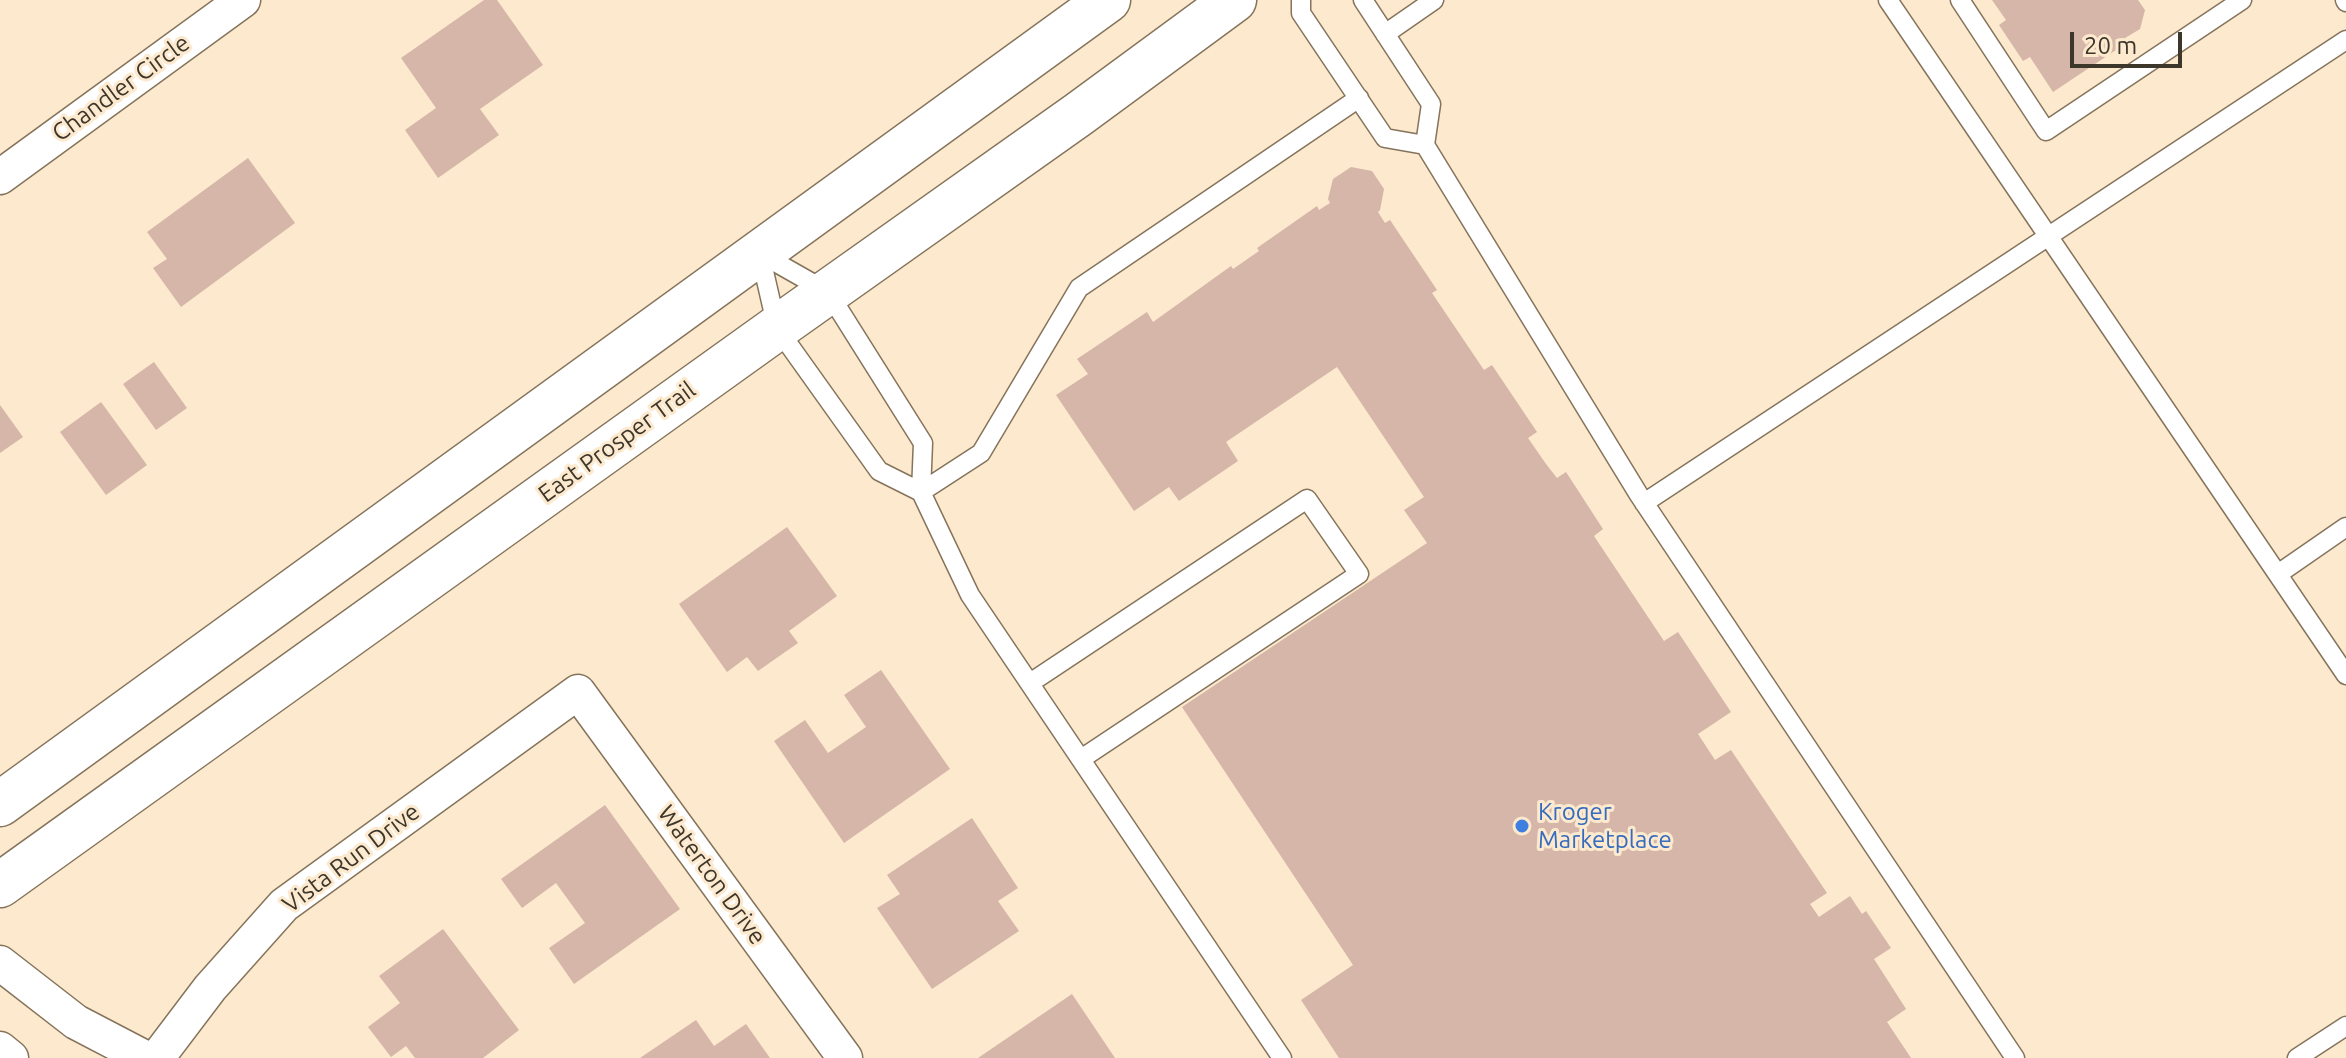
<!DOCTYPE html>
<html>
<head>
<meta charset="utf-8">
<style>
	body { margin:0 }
	#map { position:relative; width:2346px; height:1058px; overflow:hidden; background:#fce9ce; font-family:Ubuntu,sans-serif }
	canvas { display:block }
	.scale { position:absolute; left:2070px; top:32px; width:112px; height:36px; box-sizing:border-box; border:4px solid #3d362b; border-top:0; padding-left:10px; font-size:24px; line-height:28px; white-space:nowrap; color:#3d362b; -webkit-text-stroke:6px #fce9ce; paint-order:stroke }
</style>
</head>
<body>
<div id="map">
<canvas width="2346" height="1058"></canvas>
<div class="scale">20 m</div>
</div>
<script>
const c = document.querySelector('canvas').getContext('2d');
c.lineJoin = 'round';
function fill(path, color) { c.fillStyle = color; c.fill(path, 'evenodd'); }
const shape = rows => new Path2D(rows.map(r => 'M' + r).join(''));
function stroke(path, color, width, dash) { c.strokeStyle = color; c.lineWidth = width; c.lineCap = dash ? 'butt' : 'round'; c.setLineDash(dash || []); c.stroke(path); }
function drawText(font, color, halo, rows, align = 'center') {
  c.font = font + ' Ubuntu,sans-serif'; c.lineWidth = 6; c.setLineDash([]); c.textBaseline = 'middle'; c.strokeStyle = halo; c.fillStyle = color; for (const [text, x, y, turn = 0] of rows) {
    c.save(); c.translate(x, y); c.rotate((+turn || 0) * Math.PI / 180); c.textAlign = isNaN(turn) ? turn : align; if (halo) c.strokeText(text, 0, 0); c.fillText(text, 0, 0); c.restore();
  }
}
fill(shape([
	[484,0,497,0,543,65,480,109,499,135,438,178,405,130,436,108,401,58],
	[1992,0,2138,0,2145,10,2140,29,2125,38,2128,42,2053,92,2030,57,2023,61,1999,25,2006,20],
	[248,158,295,223,181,307,153,268,167,259,147,232],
	[1351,167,1372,171,1384,189,1380,210,1378,212,1385,223,1390,220,1437,290,1432,293,1484,370,1492,365,1537,432,1528,438,1546,464,1557,478,1566,472,1603,529,1594,536,1664,641,1678,632,1731,712,1698,734,1715,760,1731,750,1827,893,1810,904,1819,917,1850,896,1862,914,1866,911,1891,948,1874,959,1906,1009,1887,1022,1911,1058,1339,1058,1301,1000,1353,965,1182,707,1427,543,1404,510,1424,497,1337,367,1226,442,1238,461,1179,501,1169,487,1134,511,1056,395,1088,374,1077,359,1147,312,1153,322,1231,266,1233,269,1259,251,1257,248,1317,206,1319,210,1330,203,1328,199,1333,179],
	[154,362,187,408,156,430,123,384],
	[101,402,147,465,106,495,60,432],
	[0,405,23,437,0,453],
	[787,527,837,596,789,631,798,643,758,671,747,657,727,672,679,604],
	[881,670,950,769,844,843,774,741,805,720,828,753,866,727,844,695],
	[605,805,680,909,574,984,549,948,585,923,556,883,522,908,501,879],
	[972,818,1018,888,998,901,1019,931,932,989,877,908,900,894,887,875],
	[443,929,519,1030,483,1058,415,1058,406,1046,391,1057,368,1027,400,1003,379,976],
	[1072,994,1115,1058,978,1058],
	[696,1020,714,1046,746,1024,770,1058,640,1058]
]), '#d5b6a8');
const lane = shape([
	[1301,0,1301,13,1385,138,1425,145],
	[1363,0,1431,104,1425,145,1639,495,2015,1058],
	[1888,0,2346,675],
	[1960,0,2046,131,2242,0],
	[2345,0,2346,2],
	[1385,34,1434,0],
	[760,254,777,328,879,471,921,492],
	[761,254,828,292,923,443,921,492,970,595,1282,1058],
	[921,492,981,453,1079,288,1359,98],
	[1644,503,2346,40],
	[2278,574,2346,527],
	[1030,683,1307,499,1359,574,1081,759],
	[2297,1058,2346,1026]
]);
const street = shape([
	[0,177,243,0],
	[0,963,76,1022,145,1058],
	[0,1049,11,1058],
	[157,1058,210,988,284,905,578,692,845,1058]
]);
const secondary = shape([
	[0,804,1108,0],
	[0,885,777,328,1079,114,1234,0]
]);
stroke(lane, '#85745b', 21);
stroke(street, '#85745b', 37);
stroke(secondary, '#85745b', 47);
stroke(lane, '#fff', 18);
stroke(street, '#fff', 34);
stroke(secondary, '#fff', 44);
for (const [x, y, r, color] of [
	[1522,826,8,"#3f7fe0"]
]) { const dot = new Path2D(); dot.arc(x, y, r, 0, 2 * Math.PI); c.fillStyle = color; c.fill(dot); stroke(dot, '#fce9ce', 3); }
drawText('24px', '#3d362b', '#fce9ce', [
	["Chandler Circle",121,88,-36],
	["East Prosper Trail",617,442,-36],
	["Vista Run Drive",351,858,-37],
	["Waterton Drive",712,875,54]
]);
drawText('24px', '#366cbe', '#fce9ce', [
	["Kroger",1538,812],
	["Marketplace",1538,840]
], 'left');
</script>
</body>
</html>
